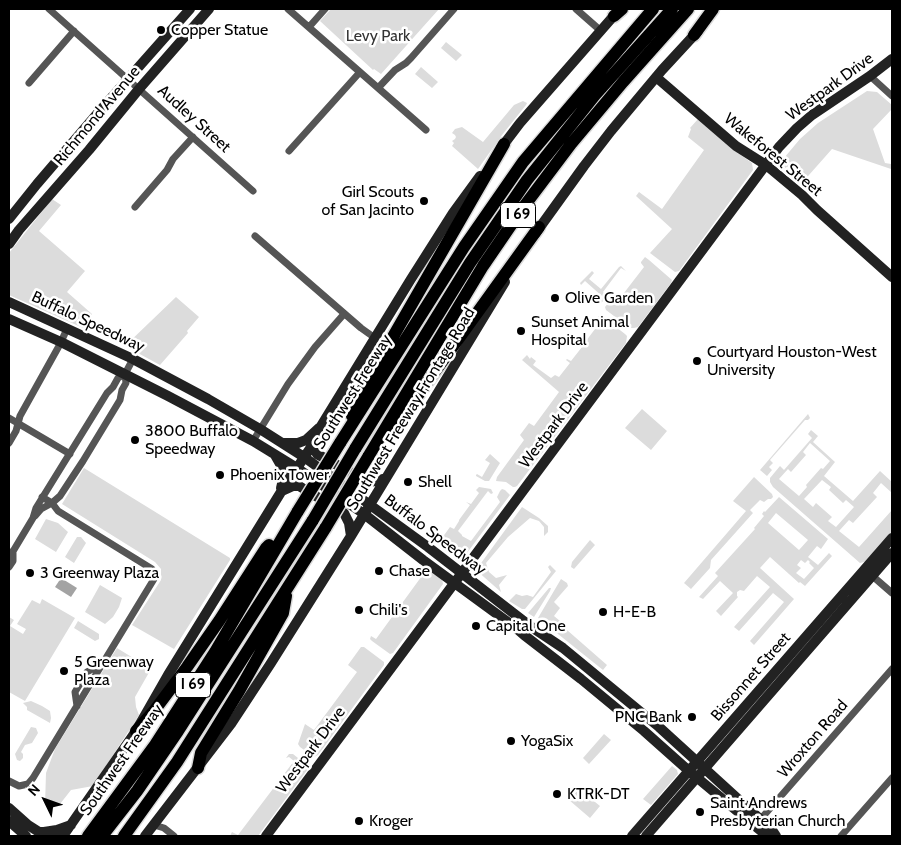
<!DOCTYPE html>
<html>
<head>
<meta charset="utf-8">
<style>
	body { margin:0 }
	#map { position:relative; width:901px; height:845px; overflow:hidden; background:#fff; font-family:Cabin,sans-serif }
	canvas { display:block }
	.frame { position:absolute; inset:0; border:10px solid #000; pointer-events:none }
	.north { position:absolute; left:20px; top:775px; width:50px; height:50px; -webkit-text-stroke:4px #fff; paint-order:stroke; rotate:312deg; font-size:14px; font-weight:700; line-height:20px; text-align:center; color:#000 }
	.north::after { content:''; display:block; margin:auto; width:18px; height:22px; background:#000; clip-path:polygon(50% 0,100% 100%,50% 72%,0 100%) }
</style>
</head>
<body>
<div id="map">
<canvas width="901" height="845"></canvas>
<div class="frame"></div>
<div class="north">N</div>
</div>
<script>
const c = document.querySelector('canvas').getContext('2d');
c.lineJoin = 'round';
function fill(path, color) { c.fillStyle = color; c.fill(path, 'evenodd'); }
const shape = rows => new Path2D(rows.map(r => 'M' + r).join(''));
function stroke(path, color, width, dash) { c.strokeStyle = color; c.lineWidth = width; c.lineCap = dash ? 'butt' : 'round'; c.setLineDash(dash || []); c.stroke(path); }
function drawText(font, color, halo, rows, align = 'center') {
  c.font = font + ' Cabin,sans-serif'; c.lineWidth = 5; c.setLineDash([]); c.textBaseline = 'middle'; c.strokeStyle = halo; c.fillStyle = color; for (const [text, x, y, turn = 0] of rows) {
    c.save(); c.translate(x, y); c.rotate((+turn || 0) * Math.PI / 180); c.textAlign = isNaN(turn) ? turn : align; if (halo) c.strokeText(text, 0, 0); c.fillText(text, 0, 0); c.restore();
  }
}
fill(shape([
	[331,9,439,9,381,74,374,69,373,70,320,21],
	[446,42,462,55,456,61,441,48],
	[421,67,438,82,432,88,415,74],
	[867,91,877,92,892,105,892,109,873,129,885,163,891,164,891,169,832,149,801,184,779,164,800,139,818,123],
	[523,101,527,103,526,105,502,135,478,169,452,146,454,143,452,141,455,139,456,137,455,135,452,133,455,129,462,127,483,142,514,105],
	[698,119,735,151,752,163,753,170,679,271,675,272,650,253,672,229,636,196,639,192,662,209,704,150,688,137,691,129,690,128],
	[52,199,61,205,39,231,85,271,67,292,92,314,90,331,9,295,9,253],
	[645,257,649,260,672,280,671,283,638,327,634,328,630,328,606,310,605,307,609,302,605,299,601,303,600,301,603,297,585,281,581,285,580,283,592,271,594,273,589,279,601,289,619,267,621,266,626,271,621,268,603,292,612,301,614,300,617,302,644,267,641,263,641,262],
	[176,297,199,317,187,331,188,333,160,365,125,346],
	[599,316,602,316,625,334,627,336,626,343,517,486,515,487,513,487,506,482,496,481,497,477,524,440,520,435,529,423,534,426,559,392,522,360,527,355,530,359,531,357,536,361,533,365,551,378,555,375,559,377,570,363,566,360,567,359,571,361,582,347,578,343,579,342,583,345,595,329,591,325,592,324,597,327,601,321,597,318],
	[642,409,667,431,651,450,625,428],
	[808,414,810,418,808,420,805,420,770,460,773,463,769,467,772,470,767,476,760,470],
	[811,430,818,436,813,442,835,462,824,476,853,501,880,471,892,482,892,493,881,483,873,493,877,497,853,523,849,520,839,531,859,547,892,510,892,535,868,561,860,563,773,487,770,482,770,478,780,466,784,470,812,438,808,434],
	[810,443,830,461,823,469,821,468,806,485,807,487,799,496,779,479,788,469,791,472,806,455,803,452],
	[822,480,831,487,829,490,843,503,846,500,854,507,836,527,828,521,832,517,816,503,813,507,804,499],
	[490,454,500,463,489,481,485,481,476,476,476,475,477,474,482,477,490,463,485,460],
	[84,468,230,558,230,560,174,649,132,625,161,580,161,569,155,562,62,504],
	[754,477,772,494,773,497,771,499,768,499,764,502,760,500,750,510,753,513,711,560,710,568,691,589,684,583,746,511,733,501],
	[479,487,491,489,493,493,491,494,488,491,458,531,462,535,462,536,471,541,500,502,497,497,500,491,502,489,505,490,510,495,464,557,462,559,460,556,456,558,436,543,440,537,442,538,450,527,454,529,459,521,459,520,470,505,466,502,471,504,479,493,476,490],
	[779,497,828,539,821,549,817,546,808,557,818,565,829,553,832,556,805,586,800,582,799,583,770,557,760,568,794,599,754,645,750,641,784,602,773,593,739,631,734,627,770,587,757,576,744,591,740,590,737,592,737,596,738,597,721,616,716,611,733,593,720,581,703,599,699,597,718,576,715,573,755,529,754,528,764,516,762,514,764,511,765,512],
	[776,513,808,540,799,550,768,523],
	[801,560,805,563,808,560,810,562,809,563,814,568,804,579,796,573,801,568,797,565],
	[522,507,539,518,548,526,548,532,544,536,544,527,539,521,530,518,508,537,486,563,489,572,496,578,507,575,499,585,501,592,476,570],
	[46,519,58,523,68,532,56,552,35,539],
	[77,537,81,537,86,543,74,563,65,557],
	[590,540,595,545,574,569,571,567,572,562],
	[550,565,556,571,525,609,522,609,509,601,516,594,522,596,527,595,533,597,551,572,548,567],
	[422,566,442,579,443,584,393,653,390,654,372,641,370,639,371,636,376,639,424,573,420,570],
	[561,579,567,583,568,586,554,602,560,608,554,616,560,621,559,623,607,665,603,670,538,618],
	[100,585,122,598,119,607,113,617,105,624,85,612],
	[549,588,551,588,550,591,534,617,528,613],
	[42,599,75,618,25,701,9,692,9,617,14,620,10,626,23,634,26,629,17,624,32,600,40,604],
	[78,621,99,634,99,639,95,641,74,628],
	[361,647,364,647,384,662,384,665,318,755,314,757,300,747,298,744,305,724,314,730,357,672,348,665],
	[117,648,151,669,135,697,136,707,139,715,93,786,71,790,60,804,52,808,45,805,46,773,55,749],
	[31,701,42,706,50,711,51,718,50,723,27,710,27,707,23,703],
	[31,727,36,728,38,733,32,743,25,745,21,752,23,754,23,758,20,761,17,760,15,754],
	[604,734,611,740,589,764,583,758],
	[289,754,293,754,308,766,308,769,258,836,230,836,232,832,238,835,294,761,289,757,286,758],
	[672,766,677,770,678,774,651,805,643,799],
	[579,789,600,806,590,818,569,800]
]), '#dcdcdc');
fill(shape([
	[61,578,77,588,71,597,55,587]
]), '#a3a3a3');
const highway = shape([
	[614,16,622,9],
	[694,35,713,9],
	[352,416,356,401,504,144],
	[392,427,400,420,539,227],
	[340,443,464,247,523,162,653,9],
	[355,449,470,263,527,180,595,95,672,9],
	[368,457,483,266,522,209,571,144,623,82,688,9],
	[136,731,154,711,187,667,219,621,266,548,269,545],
	[198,768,201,753,239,691,283,613,286,596],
	[88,836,155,745,215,652,298,511],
	[102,836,137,791,178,731,313,520],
	[124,836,177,762,326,527]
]);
stroke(highway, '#dbdbdb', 15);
stroke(shape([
	[49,9,253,191],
	[288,9,426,130],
	[576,9,601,31],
	[309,27,325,9],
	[870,76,892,96],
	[29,83,74,31],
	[378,88,395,70,406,63,411,58,454,9],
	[289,151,360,72],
	[135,207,167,170,173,159,193,137],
	[255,236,361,328,375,338],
	[9,418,70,454],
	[253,441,288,384,315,347,344,314],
	[9,443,16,431,20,416,59,346,67,329],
	[35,516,41,509,52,503,60,496,83,461,120,400,122,390,126,383,125,374],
	[9,558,33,518,36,508,107,393,113,387,118,378,125,374,133,359],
	[9,567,13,561,13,551],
	[869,573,892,593],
	[77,706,75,692,87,672,101,664],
	[9,781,19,786,28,784,33,778,154,579,152,569,58,511,52,503,42,497],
	[759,821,892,669],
	[154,825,164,828,174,836],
	[841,836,892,778]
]), '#555', 7);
stroke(shape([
	[656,77,736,146,766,165,802,195,817,210,892,277],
	[501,148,520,123,618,11],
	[9,219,37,184,97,114,190,9],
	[535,234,584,166,611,131,662,70,698,31],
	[9,244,19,230,89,150,139,89,209,9],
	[9,302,133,359,208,399,260,429,304,457,428,547,530,626,563,648,659,727,772,830,776,836],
	[9,319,61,342,168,396,253,441,297,468,364,514,423,560,516,628,524,635,581,679,644,731,689,771,767,836],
	[315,441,314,449,317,454,368,482,376,481,386,478],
	[283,443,298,443,306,440,319,428],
	[275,455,283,469,284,475,281,488],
	[282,491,293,486,299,486,344,513,349,523,351,536],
	[9,808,28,825,39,832,44,832,57,830,71,825],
	[9,821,26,836],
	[63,836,136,731,168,675,281,492,315,441,321,426,411,279,453,213,480,176],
	[145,836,231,724,271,663,351,536,505,282],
	[266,836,779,147,797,128,812,115,870,76,892,59],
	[632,836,892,538],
	[646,836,892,553]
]), '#222', 10);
stroke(highway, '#000', 12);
const highwayBridge = shape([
	[298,511,340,443],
	[313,520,355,449],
	[326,527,368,457]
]);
stroke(highwayBridge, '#dbdbdb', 15, []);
stroke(highwayBridge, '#000', 12);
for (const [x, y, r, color] of [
	[161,30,5,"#000"],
	[424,201,5,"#000"],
	[555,298,5,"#000"],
	[521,331,5,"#000"],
	[697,361,5,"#000"],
	[135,440,5,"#000"],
	[220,475,5,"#000"],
	[408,482,5,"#000"],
	[379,571,5,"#000"],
	[30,573,5,"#000"],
	[359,610,5,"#000"],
	[603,612,5,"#000"],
	[476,626,5,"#000"],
	[64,671,5,"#000"],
	[692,717,5,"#000"],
	[511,741,5,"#000"],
	[557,794,5,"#000"],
	[700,812,5,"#000"],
	[359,821,5,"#000"]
]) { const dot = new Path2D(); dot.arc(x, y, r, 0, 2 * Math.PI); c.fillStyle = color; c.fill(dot); stroke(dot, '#fff', 2); }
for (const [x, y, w] of [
	[518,215,35],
	[193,685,35]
]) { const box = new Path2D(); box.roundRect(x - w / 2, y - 12.5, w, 25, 4); c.fillStyle = '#fff'; c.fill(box); stroke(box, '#000', 1); }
drawText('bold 15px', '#000', null, [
	["I 69",518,215],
	["I 69",193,685]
]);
drawText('16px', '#000', '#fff', [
	["Copper Statue",171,30],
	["Girl Scouts",414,192,"right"],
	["of San Jacinto",414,210,"right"],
	["Olive Garden",565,298],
	["Sunset Animal",531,322],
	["Hospital",531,340],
	["Courtyard Houston-West",707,352],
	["University",707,370],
	["3800 Buffalo",145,431],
	["Speedway",145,449],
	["Phoenix Tower",230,475],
	["Shell",418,482],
	["Chase",389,571],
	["3 Greenway Plaza",40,573],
	["Chili's",369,610],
	["H-E-B",613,612],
	["Capital One",486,626],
	["5 Greenway",74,662],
	["Plaza",74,680],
	["PNC Bank",682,717,"right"],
	["YogaSix",521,741],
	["KTRK-DT",567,794],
	["Saint Andrews",710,803],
	["Presbyterian Church",710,821],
	["Kroger",369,821]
], 'left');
drawText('16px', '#333', '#fff', [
	["Levy Park",378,36]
]);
drawText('16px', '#000', '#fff', [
	["Westpark Drive",830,87,-36],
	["Richmond Avenue",97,116,-50],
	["Audley Street",194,119,42],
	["Wakeforest Street",773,155,39],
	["Buffalo Speedway",88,322,25],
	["Southwest Freeway",353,392,-58],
	["Southwest Freeway Frontage Road",411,409,-59],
	["Westpark Drive",554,425,-53],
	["Buffalo Speedway",435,535,37],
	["Bissonnet Street",751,677,-49],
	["Wroxton Road",813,739,-49],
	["Westpark Drive",311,750,-53],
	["Southwest Freeway",122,760,-55]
]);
</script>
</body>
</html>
